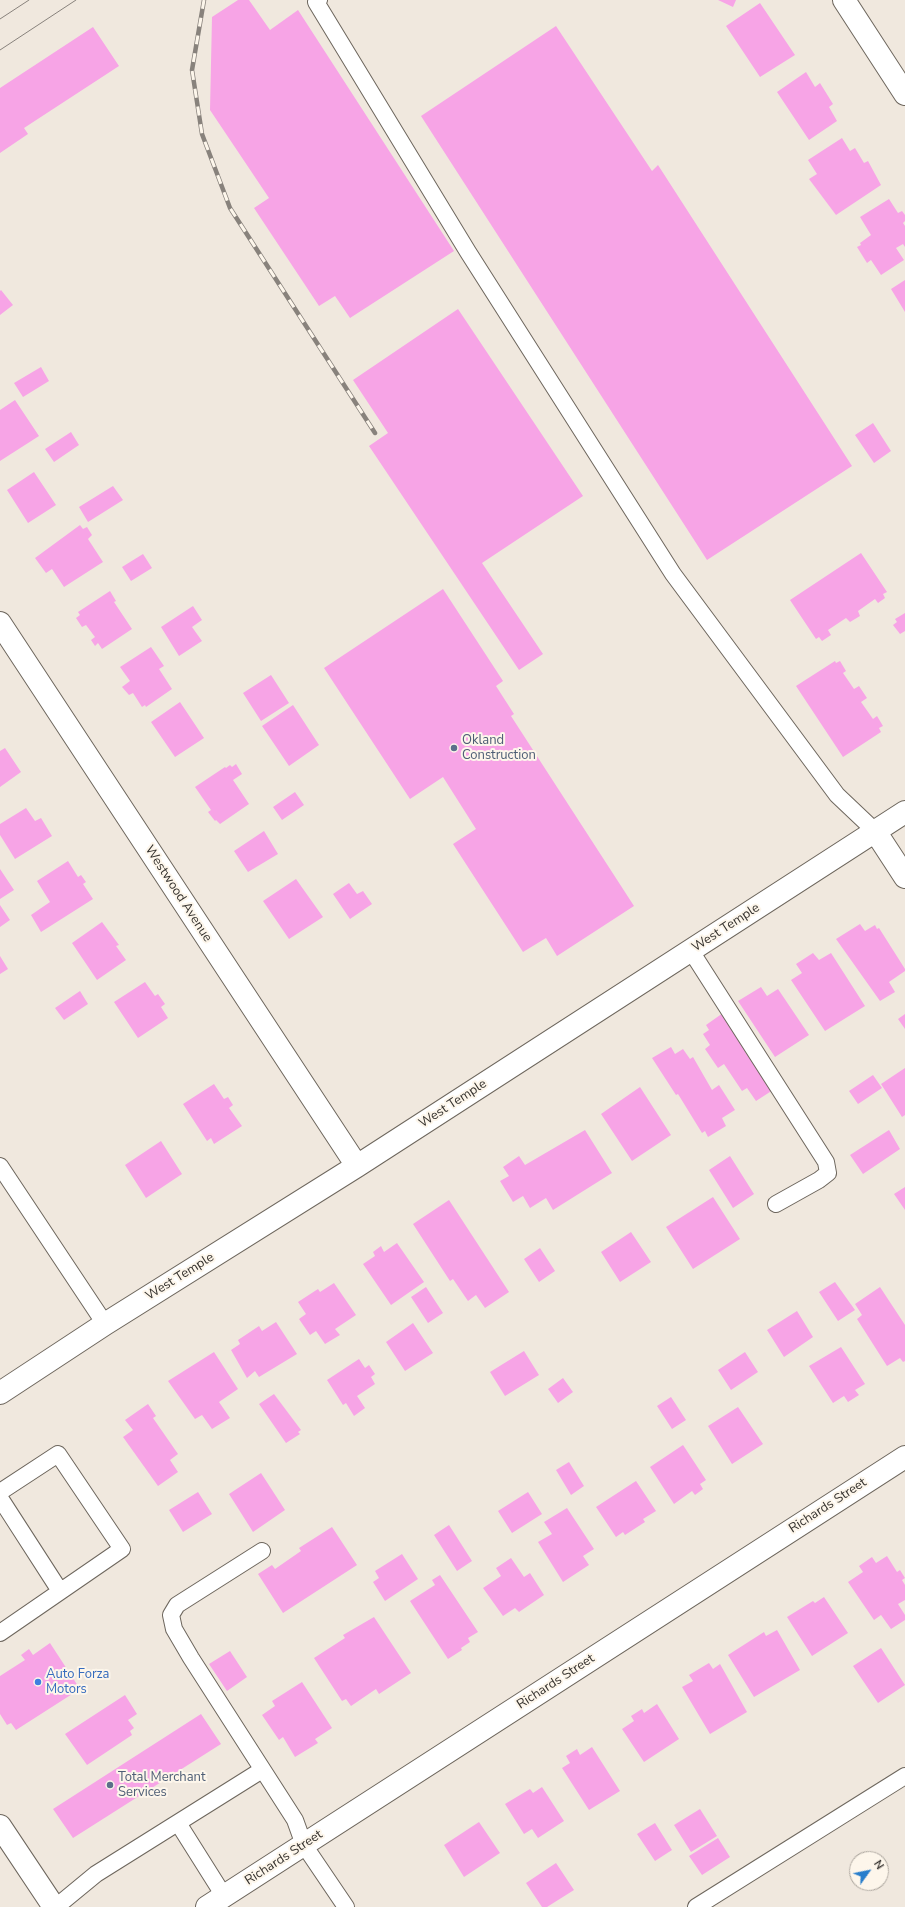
<!DOCTYPE html>
<html>
<head>
<meta charset="utf-8">
<style>
	body { margin:0 }
	#map { position:relative; width:905px; height:1907px; overflow:hidden; background:#f0e8de; font-family:"Nunito Sans",sans-serif }
	canvas { display:block }
	.north { position:absolute; left:849px; top:1851px; width:40px; height:40px; box-sizing:border-box; background:#fdf6eb; border:1px solid #ada79f; border-radius:50%; rotate:57deg; font-size:11px; font-weight:700; line-height:16px; text-align:center; color:#34312d }
	.north::after { content:''; display:block; margin:auto; width:14px; height:18px; background:#287ecc; clip-path:polygon(50% 0,100% 100%,50% 72%,0 100%) }
</style>
</head>
<body>
<div id="map">
<canvas width="905" height="1907"></canvas>
<div class="north">N</div>
</div>
<script>
const c = document.querySelector('canvas').getContext('2d');
c.lineJoin = 'round';
function fill(path, color) { c.fillStyle = color; c.fill(path, 'evenodd'); }
const shape = rows => new Path2D(rows.map(r => 'M' + r).join(''));
function stroke(path, color, width, dash) { c.strokeStyle = color; c.lineWidth = width; c.lineCap = dash ? 'butt' : 'round'; c.setLineDash(dash || []); c.stroke(path); }
function drawText(font, color, halo, rows, align = 'center') {
  c.font = font + ' "Nunito Sans",sans-serif'; c.lineWidth = 4; c.setLineDash([]); c.textBaseline = 'middle'; c.strokeStyle = halo; c.fillStyle = color; for (const [text, x, y, turn = 0] of rows) {
    c.save(); c.translate(x, y); c.rotate((+turn || 0) * Math.PI / 180); c.textAlign = isNaN(turn) ? turn : align; if (halo) c.strokeText(text, 0, 0); c.fillText(text, 0, 0); c.restore();
  }
}
fill(shape([
	[238,0,249,0,270,30,298,10,454,251,350,318,335,296,319,306,254,208,269,198,210,110,212,17],
	[718,0,736,0,733,7],
	[760,3,795,55,760,77,726,26],
	[556,26,652,171,658,165,852,466,707,560,421,116],
	[93,27,119,66,24,128,28,134,0,153,0,88],
	[806,72,815,87,820,83,833,104,829,107,837,121,809,140,777,92],
	[842,138,850,151,855,148,864,163,868,161,881,185,836,215,809,179,817,174,808,160],
	[889,199,898,213,902,211,905,215,905,221,903,223,905,226,905,247,903,244,896,248,904,260,881,275,871,260,867,263,857,247,861,245,860,243,871,235,860,217],
	[905,280,905,312,891,289],
	[1,290,13,305,0,315,0,291],
	[458,309,583,496,482,563,543,654,519,670,369,446,388,433,353,380],
	[41,367,49,381,23,397,14,383],
	[15,400,39,436,0,461,0,410],
	[873,423,891,451,874,463,855,435],
	[71,432,79,445,54,462,45,449],
	[34,472,56,505,28,523,7,490],
	[113,486,123,500,88,522,79,507],
	[80,525,83,529,87,527,92,535,88,539,103,562,64,587,52,569,46,573,35,558],
	[861,553,887,592,883,594,885,598,878,603,875,599,858,611,860,616,850,622,846,618,828,630,831,635,822,641,819,637,816,639,790,600],
	[143,554,152,568,131,581,122,567],
	[443,589,503,681,496,686,514,714,511,716,634,906,557,956,546,938,523,952,453,844,476,829,443,777,410,799,324,668],
	[110,591,116,601,114,602,132,629,102,649,98,643,95,646,91,640,95,637,86,625,82,627,76,618,80,615,78,612],
	[193,606,202,620,192,627,202,641,179,656,161,627],
	[905,613,905,631,900,634,893,625,897,622,895,619],
	[151,647,164,666,159,669,172,689,146,707,145,705,142,707,133,693,129,695,122,687,130,681,120,667],
	[835,661,836,663,840,661,846,671,843,673,854,689,859,686,867,698,861,702,873,719,877,716,883,726,879,728,881,732,843,757,796,686],
	[271,675,289,703,261,721,243,693],
	[180,702,204,738,175,757,151,722],
	[293,705,319,745,289,766,262,726],
	[5,748,21,772,0,787,0,751],
	[236,764,242,774,233,780,249,804,220,824,216,820,215,821,208,812,211,810,195,787,225,767,226,768,230,765,232,767],
	[295,792,304,805,282,820,273,807],
	[26,808,35,821,41,818,52,836,15,859,0,835,0,824],
	[264,831,278,854,248,872,234,851],
	[68,861,78,877,81,875,86,882,83,884,93,899,41,932,31,915,50,902,37,881],
	[0,869,14,890,0,899],
	[296,879,323,917,289,939,263,901],
	[349,883,357,894,363,891,372,904,350,919,333,894],
	[0,905,10,920,0,927],
	[102,922,119,945,116,946,126,960,97,980,72,943],
	[860,924,865,931,875,925,877,929,879,928,905,969,905,971,889,982,895,992,880,1001,836,939],
	[813,953,819,960,831,953,865,1006,825,1031,791,980,802,973,796,964],
	[0,956,8,969,0,974],
	[145,982,155,996,158,994,165,1004,161,1007,168,1018,138,1038,114,1002],
	[761,987,767,996,778,989,809,1035,775,1057,738,1001],
	[80,991,88,1004,64,1020,55,1008],
	[723,1013,748,1049,745,1052,773,1090,756,1101,747,1088,742,1091,724,1064,718,1068,705,1049,710,1045,703,1034,709,1030,706,1025],
	[905,1014,905,1029,898,1019],
	[671,1047,675,1054,683,1049,690,1059,693,1057,712,1090,719,1085,735,1110,722,1118,726,1126,708,1137,705,1131,702,1133,678,1094,676,1095,652,1058],
	[905,1068,905,1115,902,1117,881,1084],
	[873,1075,882,1088,858,1104,849,1091],
	[214,1084,224,1099,228,1097,233,1105,229,1108,242,1126,214,1144,211,1138,207,1141,183,1104],
	[640,1087,671,1135,632,1161,601,1114],
	[585,1130,612,1173,553,1210,546,1198,530,1208,523,1196,513,1202,500,1181,509,1176,503,1167,519,1156,525,1165],
	[889,1130,900,1149,863,1174,850,1155],
	[161,1141,182,1174,146,1198,125,1165],
	[730,1156,754,1194,733,1208,709,1170],
	[905,1187,905,1210,894,1194],
	[713,1197,740,1239,693,1269,666,1227],
	[449,1200,509,1292,485,1308,476,1295,468,1301,453,1279,450,1281,413,1224],
	[631,1232,651,1262,620,1282,601,1252],
	[397,1243,424,1282,391,1305,363,1264,375,1256,373,1252,381,1246,384,1252],
	[540,1248,555,1271,539,1282,524,1259],
	[835,1282,855,1310,838,1321,819,1292],
	[334,1283,356,1315,335,1329,340,1335,325,1344,316,1331,310,1335,299,1319,306,1314,298,1302,318,1289,320,1292],
	[426,1287,443,1313,428,1323,411,1297],
	[880,1287,905,1325,905,1361,903,1362,900,1358,887,1366,857,1319,862,1315,855,1304],
	[797,1311,813,1337,784,1357,767,1330],
	[276,1322,297,1354,259,1377,255,1371,247,1378,231,1350,240,1344,238,1340,259,1326,262,1331],
	[413,1323,433,1353,405,1371,386,1342],
	[841,1347,865,1384,855,1390,859,1395,848,1402,844,1396,833,1403,809,1366],
	[524,1351,539,1375,505,1396,490,1372],
	[214,1352,238,1389,219,1402,230,1418,212,1429,202,1415,195,1419,168,1381],
	[745,1352,758,1372,731,1390,718,1370],
	[359,1359,365,1368,369,1365,375,1374,371,1377,375,1384,357,1396,365,1408,354,1416,346,1403,343,1405,327,1380],
	[563,1378,573,1392,558,1403,548,1389],
	[274,1394,301,1430,298,1432,300,1434,286,1443,259,1404],
	[671,1397,686,1420,672,1429,657,1406],
	[148,1404,156,1416,153,1418,178,1454,170,1460,178,1472,158,1486,123,1437,133,1430,125,1420],
	[738,1407,763,1444,732,1464,708,1426],
	[683,1445,706,1480,700,1484,703,1489,695,1495,692,1491,674,1504,650,1467],
	[569,1462,584,1486,571,1495,556,1470],
	[261,1473,285,1510,253,1532,229,1494],
	[636,1481,656,1511,643,1519,645,1522,625,1535,623,1532,616,1537,596,1507],
	[198,1492,212,1514,183,1532,169,1510],
	[528,1492,542,1514,512,1533,498,1511],
	[567,1508,594,1549,583,1556,589,1565,563,1582,538,1542,552,1534,544,1522],
	[449,1525,472,1561,457,1571,434,1535],
	[332,1527,357,1565,283,1613,258,1574,272,1565,275,1569,301,1551,299,1548],
	[402,1554,418,1579,385,1601,373,1582,379,1578,375,1571],
	[887,1556,897,1572,900,1570,905,1578,902,1580,905,1585,905,1600,898,1604,905,1615,905,1620,891,1629,881,1615,874,1620,848,1582,863,1572,859,1566,872,1557,876,1563],
	[511,1558,524,1577,530,1573,544,1595,519,1612,515,1608,503,1616,483,1588,501,1576,496,1568],
	[440,1575,478,1632,468,1638,470,1642,461,1648,462,1650,448,1659,410,1601,435,1585,432,1580],
	[824,1597,848,1633,812,1656,787,1617,813,1601,815,1603],
	[374,1617,411,1673,379,1694,376,1689,351,1706,346,1699,342,1701,314,1658,345,1638,343,1635],
	[777,1630,800,1670,754,1697,728,1655,764,1632,766,1636],
	[50,1643,80,1689,16,1730,11,1723,7,1725,0,1714,0,1676,25,1660,21,1655,29,1649,33,1655],
	[881,1648,905,1685,878,1703,853,1666],
	[230,1651,247,1677,227,1691,209,1664],
	[709,1663,713,1669,720,1664,747,1712,710,1734,682,1687,693,1681,689,1675],
	[302,1682,332,1728,315,1739,318,1743,295,1757,283,1737,279,1740,262,1715,275,1706,272,1701],
	[125,1695,137,1714,128,1720,134,1728,130,1731,132,1735,87,1765,65,1734],
	[657,1704,679,1739,644,1762,622,1729,634,1721,631,1716,642,1709,644,1713],
	[201,1714,221,1744,73,1838,53,1809],
	[592,1747,620,1791,589,1810,562,1768,570,1763,566,1756,577,1749,580,1755],
	[542,1787,564,1821,538,1838,532,1829,524,1834,505,1804,530,1789,533,1793],
	[700,1809,717,1836,691,1852,674,1825],
	[479,1822,500,1853,464,1877,444,1845],
	[655,1823,672,1850,655,1861,637,1834],
	[718,1838,730,1857,702,1875,689,1856],
	[556,1863,574,1890,547,1907,542,1907,526,1883]
]), '#f7a4e6');
const service = shape([
	[319,0,316,2,468,252,673,574,837,795,875,831],
	[691,951,826,1162,828,1173,819,1180,776,1204],
	[0,1166,105,1324],
	[0,1492,58,1454,122,1549,0,1633],
	[0,1498,60,1591],
	[262,1551,177,1605,171,1615,174,1629,191,1658,295,1820,304,1845,346,1907],
	[178,1823,224,1896],
	[56,1907,96,1874,262,1770],
	[696,1907,905,1776]
]);
const minor = shape([
	[844,0,905,94],
	[0,623,357,1166],
	[875,831,905,877],
	[0,1393,105,1324,357,1166,905,812],
	[207,1907,905,1457]
]);
const secondary = shape([
	[0,1826,54,1907]
]);
stroke(service, '#6d665d', 18);
stroke(minor, '#6d665d', 24);
stroke(secondary, '#6d665d', 24);
stroke(service, '#fff', 16);
stroke(minor, '#fff', 22);
stroke(secondary, '#fff', 22);
stroke(shape([
	[0,19,29,0],
	[0,50,76,0]
]), '#88827c', 1);
const rail = shape([
	[204,0,192,70,202,134,230,208,375,433]
]);
stroke(rail, '#88827c', 4.5);
stroke(rail, '#fdf6eb', 3, [9]);
for (const [x, y, r, color] of [
	[454,748,4,"#5c6f8a"],
	[38,1682,4,"#3f7fe0"],
	[110,1785,4,"#5c6f8a"]
]) { const dot = new Path2D(); dot.arc(x, y, r, 0, 2 * Math.PI); c.fillStyle = color; c.fill(dot); stroke(dot, '#fdf6eb', 1.5); }
drawText('13px', '#4e5e75', '#fdf6eb', [
	["Okland",462,741],
	["Construction",462,756],
	["Total Merchant",118,1778],
	["Services",118,1793]
], 'left');
drawText('13px', '#34312d', '#fdf6eb', [
	["Westwood Avenue",178,894,57],
	["West Temple",726,928,-33],
	["West Temple",453,1104,-33],
	["West Temple",180,1277,-32],
	["Richards Street",828,1506,-33],
	["Richards Street",556,1682,-33],
	["Richards Street",284,1858,-33]
]);
drawText('13px', '#366cbe', '#fdf6eb', [
	["Auto Forza",46,1675],
	["Motors",46,1690]
], 'left');
</script>
</body>
</html>
